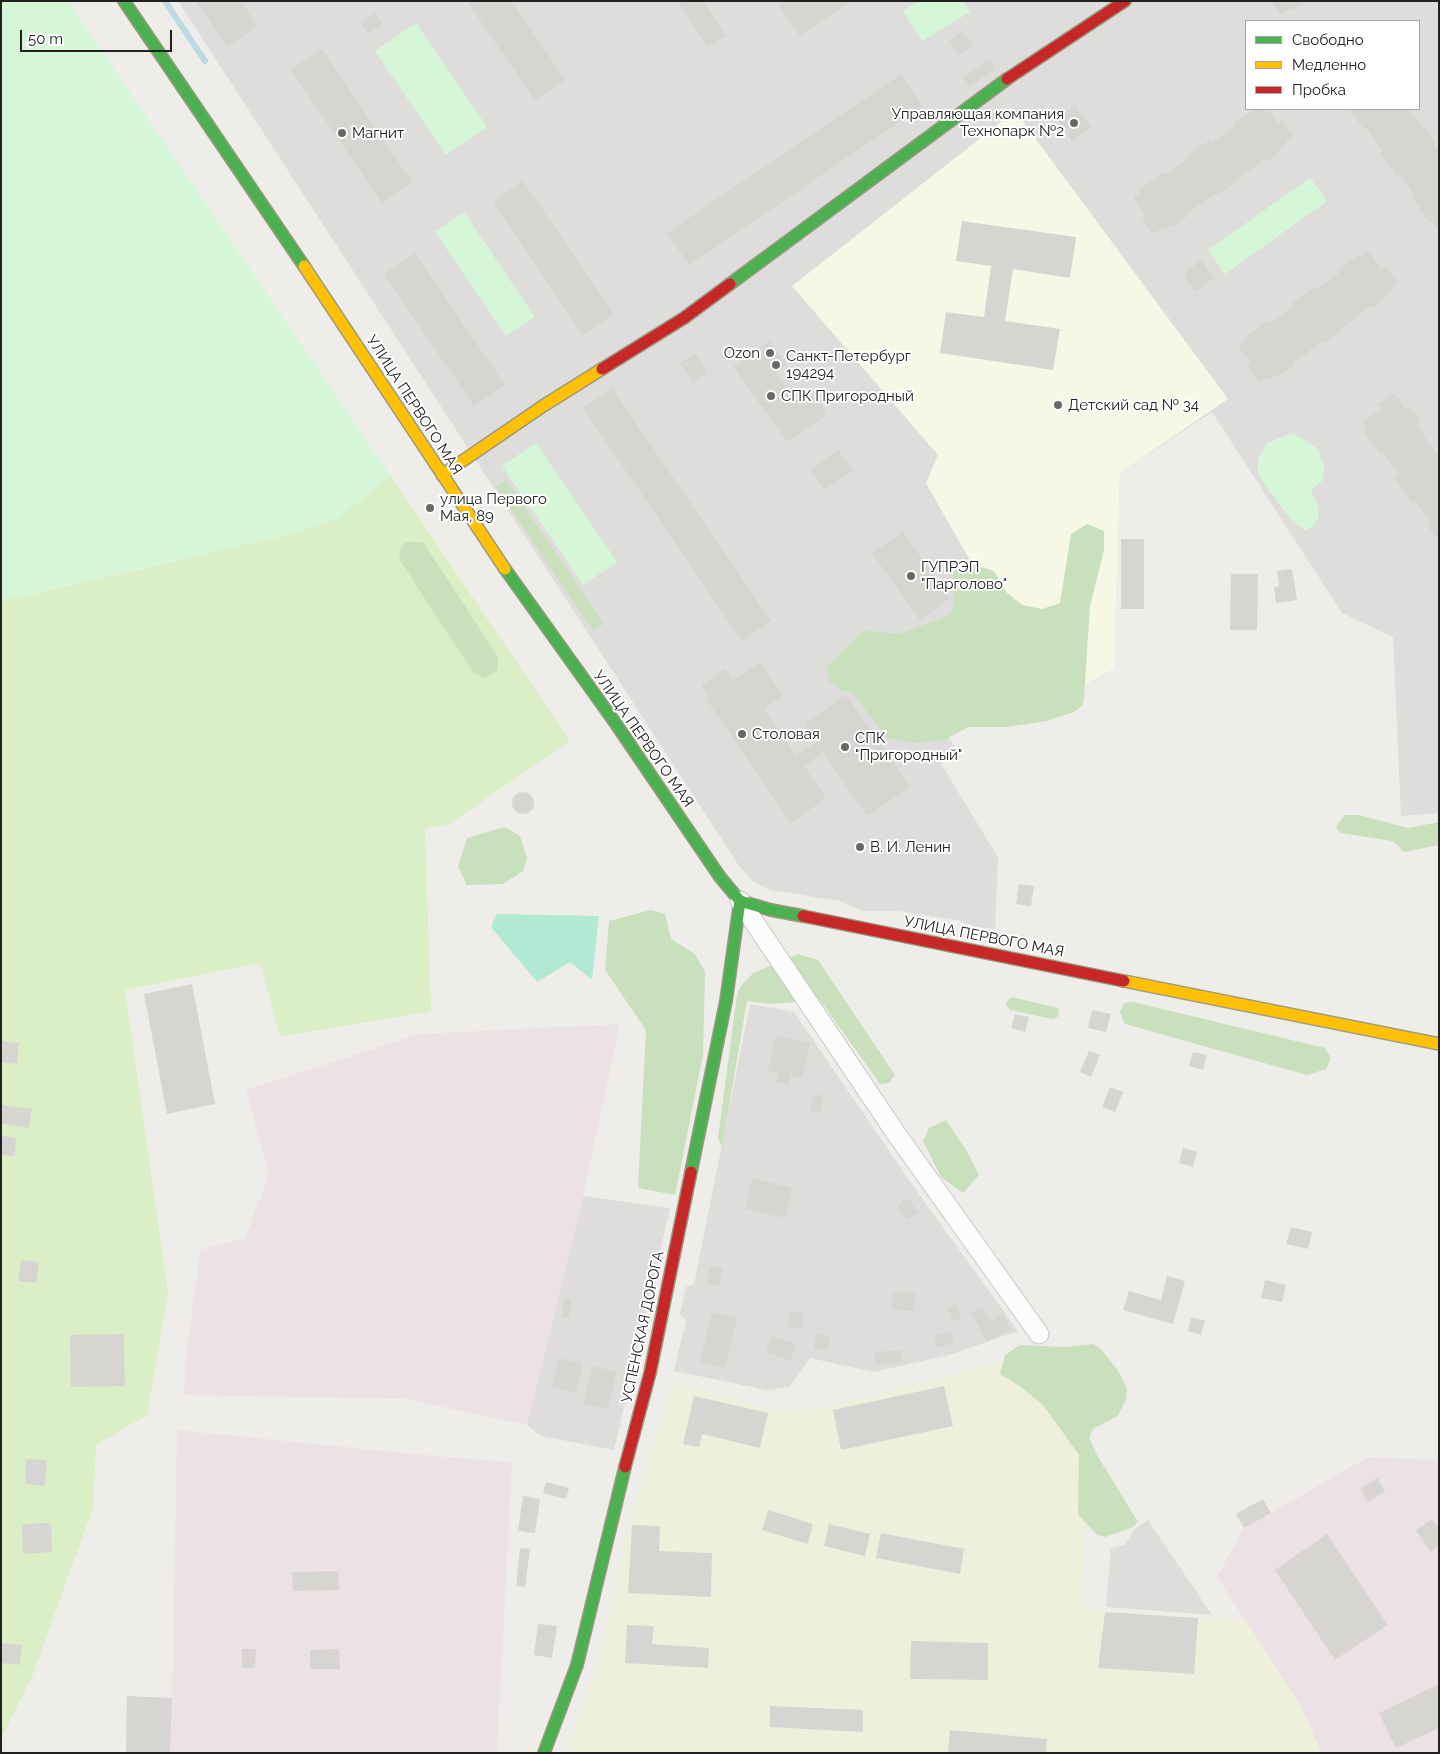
<!DOCTYPE html>
<html>
<head>
<meta charset="utf-8">
<style>
	body { margin:0 }
	#map { position:relative; width:1440px; height:1754px; overflow:hidden; background:#efede9; font-family:Raleway,sans-serif }
	canvas { display:block }
	.frame { position:absolute; inset:0; border:2px solid #212121; pointer-events:none }
	.legend { position:absolute; left:1245px; top:20px; width:175px; height:90px; box-sizing:border-box; background:#fff; border:1px solid #a6a6a6; margin:0; padding:6px 9px; list-style:none; font-size:15px; color:#212121 }
	.legend li { display:flex; align-items:center; gap:10px; height:25px }
	.legend b { width:25px; border:1px solid #a6a6a6 }
	.scale { position:absolute; left:20px; top:30px; width:152px; height:22px; box-sizing:border-box; border:2px solid #212121; border-top:0; padding-left:6px; font-size:15px; line-height:18px; white-space:nowrap; color:#212121; -webkit-text-stroke:4px #fff; paint-order:stroke }
</style>
</head>
<body>
<div id="map">
<canvas width="1440" height="1754"></canvas>
<div class="frame"></div>
<ul class="legend">
<li><b style="height:6px;background:#4caf50"></b>Свободно</li>
<li><b style="height:6px;background:#ffc107"></b>Медленно</li>
<li><b style="height:6px;background:#c62828"></b>Пробка</li>
</ul>
<div class="scale">50 m</div>
</div>
<script>
const c = document.querySelector('canvas').getContext('2d');
c.lineJoin = 'round';
function fill(path, color) { c.fillStyle = color; c.fill(path, 'evenodd'); }
const shape = rows => new Path2D(rows.map(r => 'M' + r).join(''));
function stroke(path, color, width, dash) { c.strokeStyle = color; c.lineWidth = width; c.lineCap = dash ? 'butt' : 'round'; c.setLineDash(dash || []); c.stroke(path); }
function drawText(font, color, halo, rows, align = 'center') {
  c.font = font + ' Raleway,sans-serif'; c.lineWidth = 4; c.setLineDash([]); c.textBaseline = 'middle'; c.strokeStyle = halo; c.fillStyle = color; for (const [text, x, y, turn = 0] of rows) {
    c.save(); c.translate(x, y); c.rotate((+turn || 0) * Math.PI / 180); c.textAlign = isNaN(turn) ? turn : align; if (halo) c.strokeText(text, 0, 0); c.fillText(text, 0, 0); c.restore();
  }
}
fill(shape([
	[178,1,1439,1,1439,813,1401,816,1393,637,1342,613,1212,412,1120,473,1114,669,1093,681,906,673,958,751,941,764,998,857,995,929,976,927,957,920,898,911,862,911,840,901,770,890,753,881,739,866],
	[1246,21,1419,21,1419,109,1246,109],
	[750,1004,794,1012,913,1186,1018,1331,949,1355,874,1372,810,1358,789,1387,767,1390,674,1371,686,1320,680,1314,686,1287,694,1284],
	[583,1196,670,1208,614,1450,541,1436,527,1425],
	[1148,1520,1212,1615,1106,1607,1111,1548,1125,1545,1134,1530]
]), '#dedddb');
fill(shape([
	[620,1024,583,1196,527,1425,405,1399,184,1395,186,1358,200,1250,245,1238,269,1174,246,1090,419,1034],
	[177,1430,435,1456,512,1462,497,1753,126,1753,127,1696,172,1698],
	[1368,1457,1439,1460,1439,1655,1420,1664,1439,1656,1439,1753,1321,1753,1307,1719,1295,1697,1217,1577,1244,1528,1236,1514,1263,1499,1271,1513]
]), '#ede1e8');
fill(shape([
	[1015,111,1228,399,1120,473,1114,669,1051,703,926,483,938,455,792,286]
]), '#f7f7e5');
fill(shape([
	[1027,1354,1122,1495,1084,1533,1082,1610,1246,1621,1295,1697,1307,1719,1321,1753,566,1753,599,1661,631,1520,672,1382,773,1411,825,1408]
]), '#eef0db');
fill(shape([
	[390,475,570,741,449,824,425,829,431,1011,280,1037,260,963,125,990,168,1293,147,1415,96,1445,93,1508,32,1677,1,1739,1,601,172,562,338,519]
]), '#daefc5');
fill(shape([
	[506,480,604,624,593,631,496,487],
	[1087,524,1104,531,1104,550,1090,606,1084,698,1082,706,1074,712,1046,721,1007,727,969,727,944,740,913,743,886,737,852,692,843,691,829,682,827,666,863,630,899,634,948,616,954,608,953,574,958,566,967,563,994,571,1006,592,1022,605,1042,609,1060,603,1071,534],
	[407,542,423,542,498,657,498,670,485,678,473,672,399,559,401,547],
	[1345,815,1359,815,1408,828,1439,822,1439,845,1404,852,1393,841,1340,833,1336,826],
	[505,827,520,836,527,858,523,871,503,884,467,885,458,867,467,838],
	[651,910,665,914,671,939,695,954,705,972,703,1055,675,1195,638,1188,646,1030,605,970,609,921],
	[798,954,818,960,895,1075,889,1083,880,1084,820,1000,772,1004,747,1001,722,1147,718,1138,737,995,741,986,753,973],
	[1012,997,1058,1008,1059,1016,1052,1019,1010,1010,1006,1005,1007,1001],
	[1133,1002,1325,1048,1331,1058,1326,1069,1307,1075,1132,1026,1124,1023,1120,1012,1124,1003],
	[946,1120,968,1153,979,1175,963,1193,941,1177,923,1141,929,1128],
	[1093,1344,1100,1348,1119,1372,1127,1389,1126,1399,1118,1416,1093,1429,1089,1438,1097,1455,1138,1522,1131,1528,1105,1537,1097,1535,1078,1514,1079,1455,1043,1405,1020,1386,1000,1374,1005,1355,1020,1345,1064,1347]
]), '#c8e0bc');
fill(shape([
	[1,1,68,1,390,475,338,519,287,535,1,601],
	[919,1,963,1,970,12,922,41,903,11],
	[416,23,487,127,446,155,375,51],
	[1310,178,1327,201,1225,274,1208,250],
	[464,212,535,317,506,336,435,232],
	[1293,433,1318,449,1324,466,1322,481,1313,488,1311,494,1317,502,1319,516,1313,527,1305,530,1293,522,1266,486,1257,471,1259,457,1267,443],
	[536,443,617,562,583,585,502,466]
]), '#d6f7d7');
fill(shape([
	[497,914,599,916,592,980,570,962,537,982,491,927]
]), '#b1ead4');
stroke(shape([
	[165,1,205,61]
]), '#badbe5', 6);
fill(shape([
	[196,1,241,1,257,26,227,47],
	[467,1,512,1,565,80,535,101],
	[678,1,704,1,726,36,707,47],
	[782,1,852,1,800,36,778,4],
	[1271,1,1308,1,1290,11,1289,9,1281,15],
	[375,13,382,25,369,34,361,23],
	[962,31,973,46,959,55,949,40],
	[322,49,412,182,382,203,291,70],
	[990,59,996,68,970,87,963,77],
	[901,74,923,106,689,265,667,233],
	[1075,106,1091,127,1072,141,1057,119],
	[1254,109,1268,109,1278,123,1282,120,1293,136,1285,141,1287,143,1279,149,1281,151,1267,161,1265,159,1233,182,1234,183,1218,195,1217,193,1187,214,1188,216,1172,227,1171,225,1163,230,1162,228,1153,234,1142,218,1145,215,1133,197,1141,192,1139,189,1164,172,1165,175,1188,159,1186,156,1210,140,1211,143,1235,126,1233,124],
	[1349,109,1409,109,1423,128,1425,127,1436,143,1434,144,1439,151,1439,230,1432,221,1430,223,1413,199,1415,197,1399,174,1396,176,1380,153,1383,151,1366,128,1364,129],
	[523,181,614,314,583,335,493,202],
	[962,221,1076,237,1070,278,1013,269,1005,321,1060,329,1053,370,940,353,946,312,984,317,991,266,956,261],
	[1369,251,1381,269,1385,266,1398,283,1391,288,1392,291,1385,296,1386,298,1372,308,1371,306,1339,330,1340,332,1324,343,1323,341,1293,363,1294,365,1279,376,1277,374,1269,380,1268,377,1259,383,1247,366,1251,363,1238,346,1246,340,1244,338,1268,320,1270,323,1293,306,1291,304,1314,287,1315,290,1339,273,1337,270,1360,254,1362,256],
	[415,253,505,385,474,406,384,274],
	[1201,260,1214,278,1195,292,1183,274],
	[769,341,787,365,776,373,800,405,813,395,827,414,788,442,733,367],
	[695,353,708,372,693,382,680,363],
	[612,388,771,621,742,641,583,408],
	[1394,393,1405,409,1409,406,1420,421,1416,424,1437,455,1439,454,1439,541,1427,525,1431,523,1415,500,1412,502,1395,478,1399,475,1383,452,1380,454,1364,431,1367,429,1362,422,1381,409,1378,404],
	[838,450,853,470,825,490,810,470],
	[903,532,950,598,920,620,872,553],
	[1121,539,1144,539,1144,609,1121,609],
	[1292,569,1297,600,1276,603,1274,587,1279,586,1277,571],
	[1231,574,1258,574,1257,630,1230,630],
	[760,662,783,696,764,709,796,755,816,742,804,724,846,695,910,787,867,816,823,752,804,766,826,798,791,823,706,699,709,697,701,685,725,669,733,680],
	'512 803a11 11 0 1 1 22 0a11 11 0 1 1-22 0Z',
	[1019,884,1034,886,1031,906,1016,904],
	[192,984,215,1104,167,1114,144,994],
	[1092,1010,1111,1014,1106,1032,1088,1028],
	[1015,1014,1029,1017,1025,1032,1011,1028],
	[776,1035,810,1043,802,1078,791,1076,789,1085,775,1081,778,1073,768,1070],
	[1,1041,19,1043,17,1064,1,1062],
	[1089,1051,1100,1055,1091,1077,1080,1072],
	[1193,1052,1207,1055,1203,1070,1189,1066],
	[1110,1087,1123,1092,1115,1112,1102,1107],
	[814,1094,824,1096,820,1113,810,1110],
	[1,1105,32,1109,29,1128,1,1124],
	[1,1136,16,1138,15,1156,1,1155],
	[1183,1148,1197,1152,1193,1167,1179,1163],
	[752,1178,792,1188,785,1218,745,1209],
	[908,1198,918,1213,907,1220,897,1206],
	[1291,1227,1312,1232,1308,1249,1286,1244],
	[21,1260,39,1262,36,1283,18,1281],
	[710,1266,723,1268,720,1286,707,1284],
	[1167,1276,1185,1281,1173,1324,1123,1310,1129,1291,1161,1300],
	[1265,1280,1286,1285,1282,1302,1261,1298],
	[893,1292,915,1293,914,1311,892,1310],
	[564,1298,571,1299,569,1318,562,1317],
	[957,1305,961,1318,952,1321,948,1309],
	[982,1307,990,1321,1003,1314,1011,1329,987,1342,971,1313],
	[789,1311,803,1312,802,1329,788,1328],
	[712,1312,737,1318,725,1368,700,1362],
	[1191,1317,1205,1321,1201,1335,1188,1331],
	[951,1331,954,1343,937,1348,934,1336],
	[816,1333,830,1336,827,1350,814,1348],
	[124,1334,125,1386,71,1387,70,1335],
	[771,1336,796,1344,791,1361,765,1352],
	[901,1350,901,1363,876,1364,875,1352],
	[559,1358,583,1364,576,1393,552,1387],
	[592,1366,617,1372,608,1409,584,1404],
	[944,1386,953,1426,841,1450,833,1410],
	[694,1396,768,1413,760,1448,702,1434,699,1447,683,1444],
	[26,1459,47,1460,45,1486,25,1484],
	[1377,1478,1385,1491,1368,1502,1360,1489],
	[546,1482,569,1488,566,1499,543,1493],
	[523,1496,540,1499,535,1533,518,1531],
	[1263,1499,1271,1513,1244,1528,1236,1514],
	[768,1510,813,1524,808,1544,762,1530],
	[1432,1519,1439,1528,1439,1546,1431,1552,1416,1530],
	[51,1523,52,1552,23,1554,22,1524],
	[829,1524,870,1534,865,1556,824,1546],
	[632,1525,660,1526,659,1551,712,1553,711,1597,628,1593],
	[881,1533,964,1549,960,1574,876,1558],
	[1327,1534,1388,1625,1335,1660,1275,1570],
	[520,1548,530,1549,525,1587,516,1586],
	[338,1571,339,1590,293,1591,292,1572],
	[1105,1612,1198,1618,1194,1674,1098,1668],
	[538,1624,557,1626,552,1658,534,1655],
	[627,1625,654,1626,652,1644,709,1648,708,1668,625,1663],
	[911,1641,988,1643,988,1680,910,1679],
	[1,1643,22,1645,20,1665,1,1663],
	[242,1649,256,1649,255,1668,242,1668],
	[339,1649,340,1669,310,1669,310,1650],
	[1439,1684,1439,1728,1396,1748,1379,1713],
	[127,1696,172,1698,170,1753,126,1753],
	[770,1706,863,1710,863,1732,770,1727],
	[950,1730,1047,1739,1046,1753,948,1753]
]), '#d7d5d2');
const street = shape([
	[740,901,895,1132,1039,1334]
]);
const fast = shape([
	[124,1,304,266],
	[730,284,1007,79],
	[505,569,616,724,720,877,740,901,771,910,803,916],
	[691,1172,726,1001,740,901],
	[544,1753,577,1665,625,1467]
]);
const slow = shape([
	[304,266,505,569],
	[442,475,543,406,602,369],
	[1124,981,1439,1044]
]);
const jam = shape([
	[1007,79,1125,1],
	[602,369,684,318,730,284],
	[803,916,1124,981],
	[625,1467,650,1373,691,1172]
]);
stroke(street, '#c8c7c5', 21);
stroke(fast, '#989a7f', 14);
stroke(slow, '#989a7f', 14);
stroke(jam, '#989a7f', 14);
stroke(street, '#fdfcfc', 19);
stroke(fast, '#4caf50', 11);
stroke(slow, '#ffc107', 11);
stroke(jam, '#c62828', 11);
for (const [x, y, r, color] of [
	[1074,123,5,"#696867"],
	[342,133,5,"#696867"],
	[770,353,5,"#696867"],
	[776,365,5,"#696867"],
	[771,396,5,"#696867"],
	[1058,405,5,"#696867"],
	[430,508,5,"#696867"],
	[911,576,5,"#696867"],
	[742,734,5,"#696867"],
	[845,747,5,"#696867"],
	[860,847,5,"#696867"]
]) { const dot = new Path2D(); dot.arc(x, y, r, 0, 2 * Math.PI); c.fillStyle = color; c.fill(dot); stroke(dot, '#fff', 2); }
drawText('15px', '#212121', '#fff', [
	["Управляющая компания",1064,114,"right"],
	["Технопарк №2",1064,131,"right"],
	["Магнит",352,133],
	["Ozon",760,353,"right"],
	["Санкт-Петербург",786,356],
	["194294",786,373],
	["СПК Пригородный",781,396],
	["Детский сад № 34",1068,405],
	["улица Первого",440,499],
	["Мая, 89",440,516],
	["ГУПРЭП",921,567],
	["\"Парголово\"",921,584],
	["Столовая",752,734],
	["СПК",855,738],
	["\"Пригородный\"",855,755],
	["В. И. Ленин",870,847]
], 'left');
drawText('15px', '#212121', '#fff', [
	["УЛИЦА ПЕРВОГО МАЯ",414,405,57],
	["УЛИЦА ПЕРВОГО МАЯ",643,739,55],
	["УЛИЦА ПЕРВОГО МАЯ",984,937,11],
	["УСПЕНСКАЯ ДОРОГА",643,1327,-78]
]);
</script>
</body>
</html>
